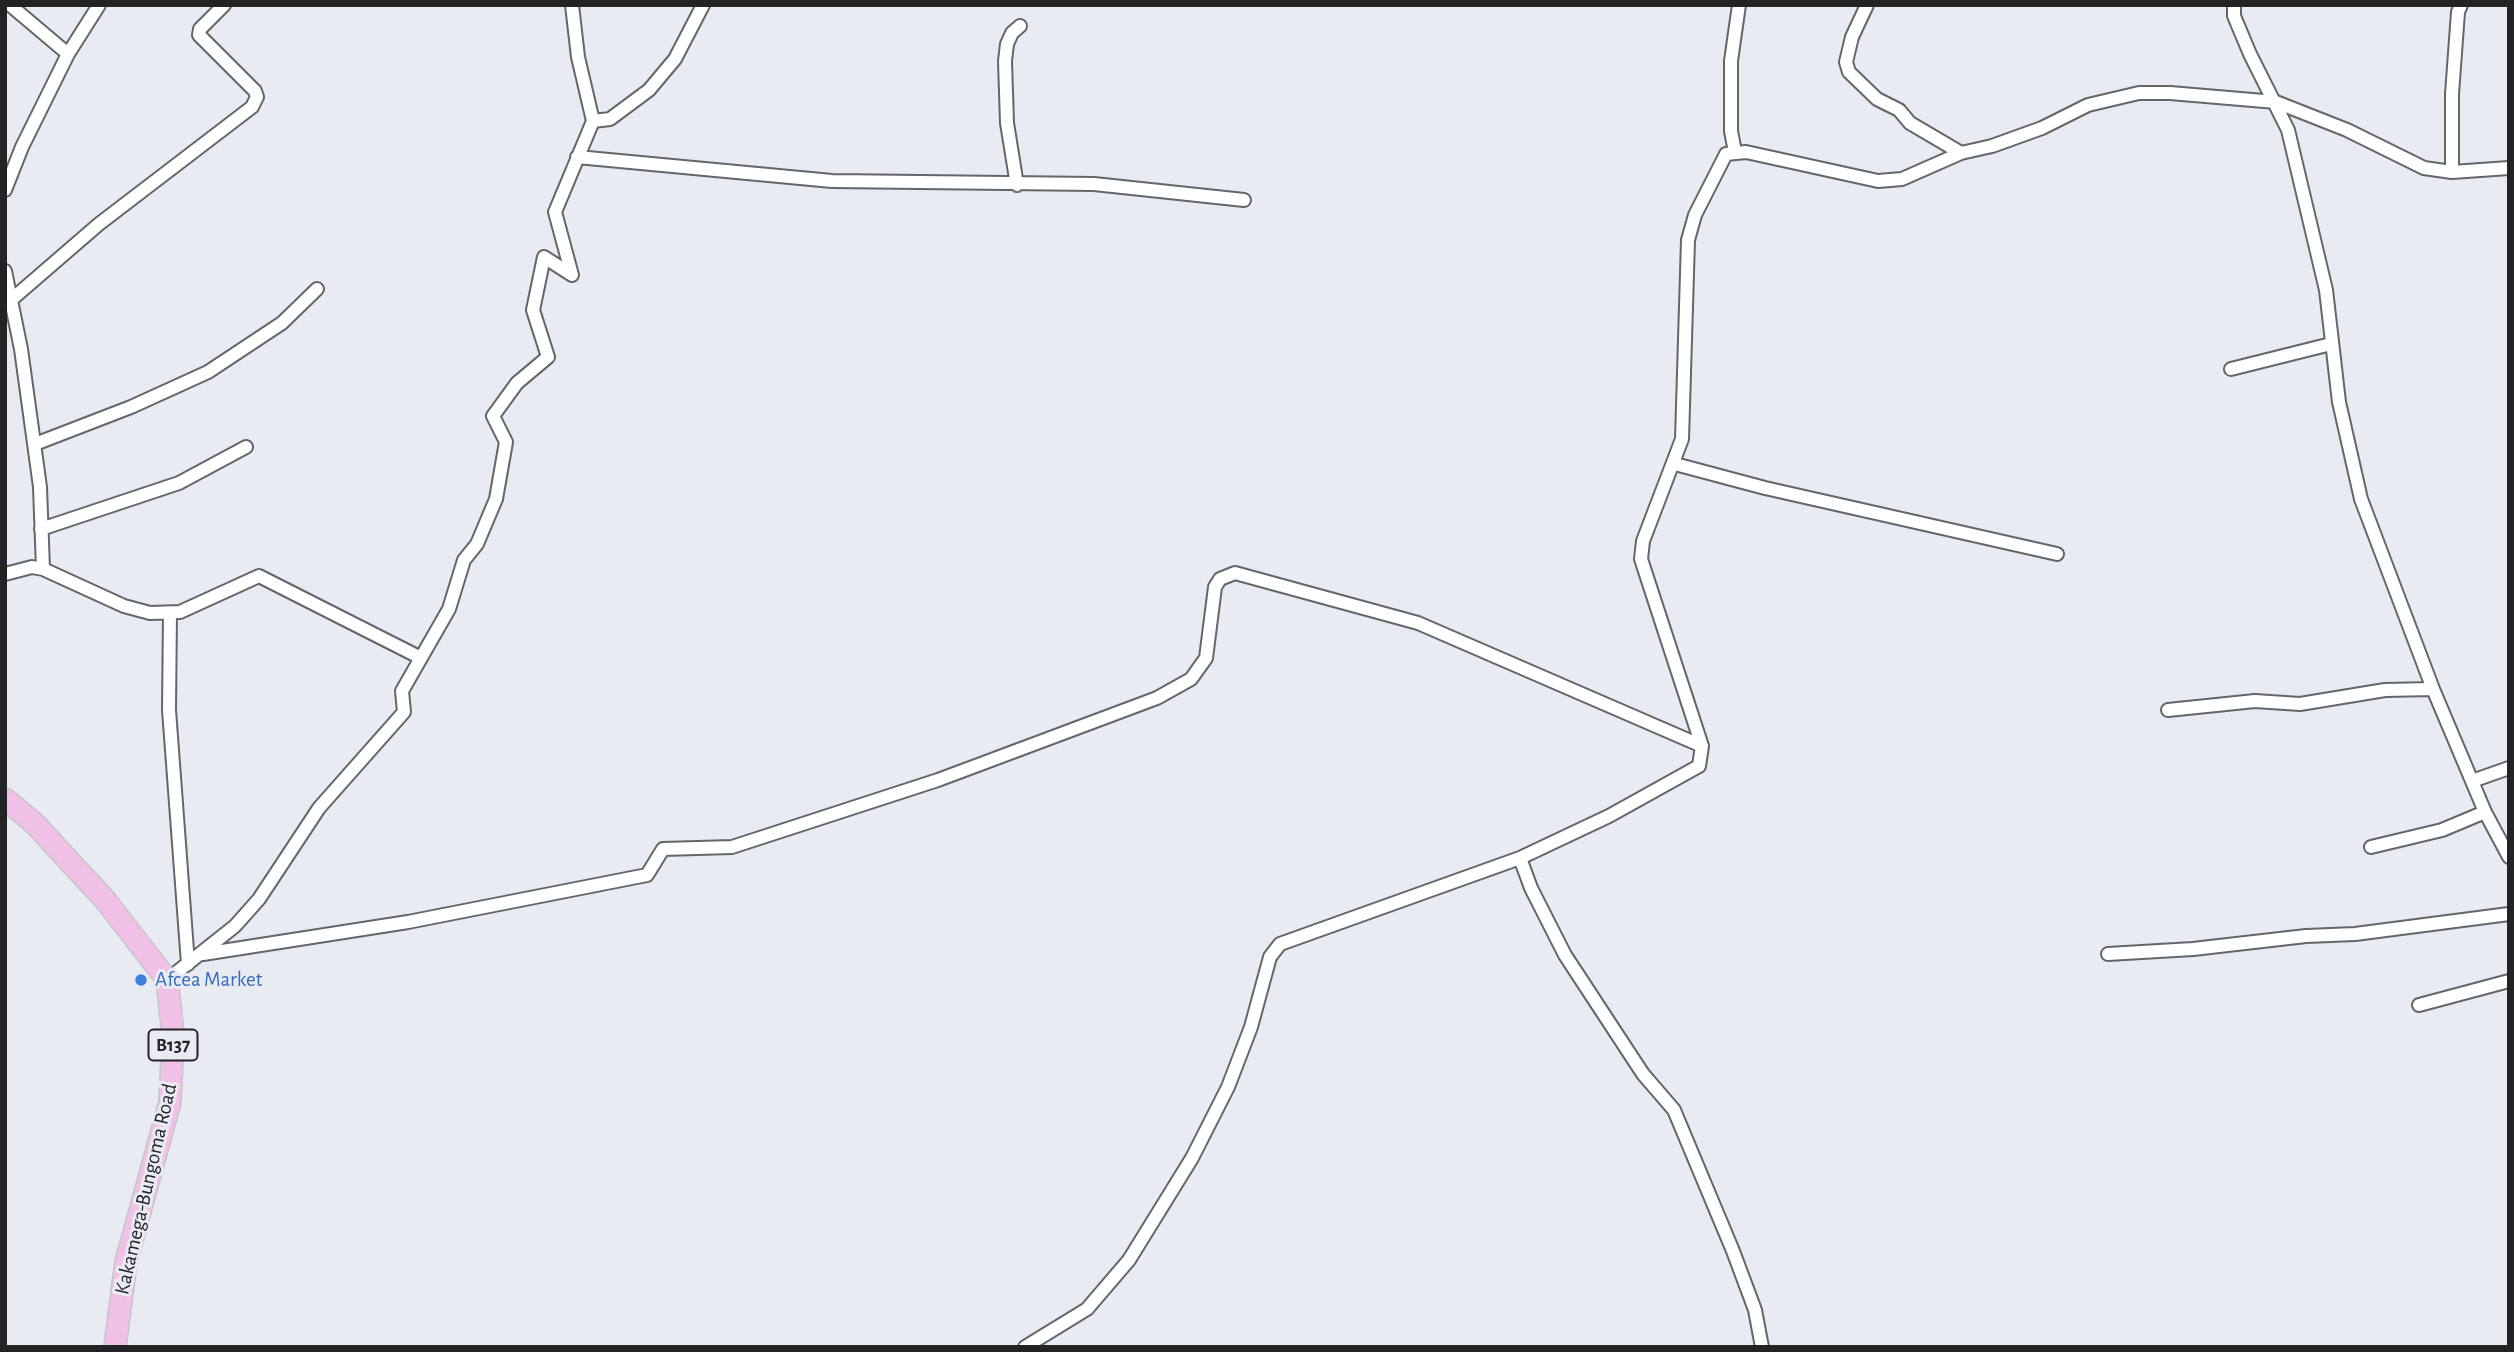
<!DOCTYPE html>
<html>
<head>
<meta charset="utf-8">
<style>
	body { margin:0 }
	#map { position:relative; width:2514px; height:1352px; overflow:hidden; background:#e8ebf1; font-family:"Alegreya Sans",sans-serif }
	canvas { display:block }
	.frame { position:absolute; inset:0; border:7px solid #222325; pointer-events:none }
</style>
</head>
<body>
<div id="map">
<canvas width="2514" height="1352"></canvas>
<div class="frame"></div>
</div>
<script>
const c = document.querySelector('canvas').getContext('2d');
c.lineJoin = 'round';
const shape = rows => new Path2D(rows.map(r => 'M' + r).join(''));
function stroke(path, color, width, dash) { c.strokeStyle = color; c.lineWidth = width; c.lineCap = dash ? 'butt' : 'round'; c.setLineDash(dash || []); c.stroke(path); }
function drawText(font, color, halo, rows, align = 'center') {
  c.font = font + ' "Alegreya Sans",sans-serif'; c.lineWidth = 6; c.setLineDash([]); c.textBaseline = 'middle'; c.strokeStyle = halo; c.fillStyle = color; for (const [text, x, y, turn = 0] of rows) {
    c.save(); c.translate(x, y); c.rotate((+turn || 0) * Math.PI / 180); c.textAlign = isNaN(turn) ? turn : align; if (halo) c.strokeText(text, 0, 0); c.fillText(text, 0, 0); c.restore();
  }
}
const minor = shape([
	[10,5,68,54],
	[1867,5,1852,37,1846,62,1849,72,1877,99,1899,110,1910,123,1961,153],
	[2234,5,2234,16,2250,54,2288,130,2326,290,2339,402,2361,499,2433,689,2485,812,2509,857],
	[593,121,610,119,649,90,675,59,703,5],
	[1735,152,1731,131,1731,61,1739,5],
	[577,157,832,181,1094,184,1244,200],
	[2452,172,2452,94,2458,12,2461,5],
	[1017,185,1007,123,1005,61,1007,44,1012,33,1020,26],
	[5,190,22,147,68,54,99,5],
	[5,271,21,349,40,487,43,569],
	[11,300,99,224,252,107,257,97,255,91,199,35,200,29,224,5],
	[2231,369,2331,344],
	[35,444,131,407,208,372,282,323,317,289],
	[1675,464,1765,488,2057,554],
	[41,529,179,483,246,447],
	[5,574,32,567,43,569,124,606,150,613,180,612,259,576,421,658],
	[170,613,169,710,188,964],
	[2168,710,2255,701,2300,704,2385,690,2433,689],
	[2472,781,2509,768],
	[2371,847,2442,830,2485,812],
	[1520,858,1531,888,1565,955,1643,1074,1674,1110,1733,1251,1755,1310,1762,1347],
	[203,954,408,922,647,875,663,849,732,847,938,780,1157,698,1191,679,1206,658,1215,587,1220,579,1235,573,1418,623,1702,746],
	[2108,954,2193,949,2306,936,2355,934,2509,914],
	[167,980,235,926,259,899,319,808,404,712,402,691,449,609,464,560,477,544,496,499,506,442,493,416,517,383,548,357,533,310,544,257,572,275,555,212,593,121,578,57,572,5],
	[2419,1005,2509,981],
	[1025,1347,1087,1309,1129,1260,1192,1158,1228,1087,1251,1027,1270,957,1280,944,1520,858,1609,816,1699,766,1702,746,1641,559,1643,541,1682,439,1688,240,1695,215,1726,154,1746,152,1878,181,1902,179,1961,153,1992,146,2042,128,2088,105,2139,93,2170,93,2276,102,2347,130,2424,168,2452,172,2509,168]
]);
const primary = shape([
	[5,799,35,824,106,901,167,980,173,1034,170,1102,126,1262,115,1347]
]);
stroke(minor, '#63666b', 16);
stroke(primary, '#c6c6c6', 24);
stroke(minor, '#fff', 12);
stroke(primary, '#f1c0e6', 21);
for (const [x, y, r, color] of [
	[141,980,7,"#3f7fe0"]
]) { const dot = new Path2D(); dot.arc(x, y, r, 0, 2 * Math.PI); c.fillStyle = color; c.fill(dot); stroke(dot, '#e8ebf1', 2.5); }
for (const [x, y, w] of [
	[173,1045,49]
]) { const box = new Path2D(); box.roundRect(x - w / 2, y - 15.5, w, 31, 5); c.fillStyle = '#e8ebf1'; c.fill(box); stroke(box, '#222325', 2); }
drawText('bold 19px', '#222325', null, [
	["B137",173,1045]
]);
drawText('21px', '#366cbe', '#e8ebf1', [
	["Afcea Market",155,980]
], 'left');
drawText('21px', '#222325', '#e8ebf1', [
	["Kakamega-Bungoma Road",146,1189,-77]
]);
</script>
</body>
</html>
